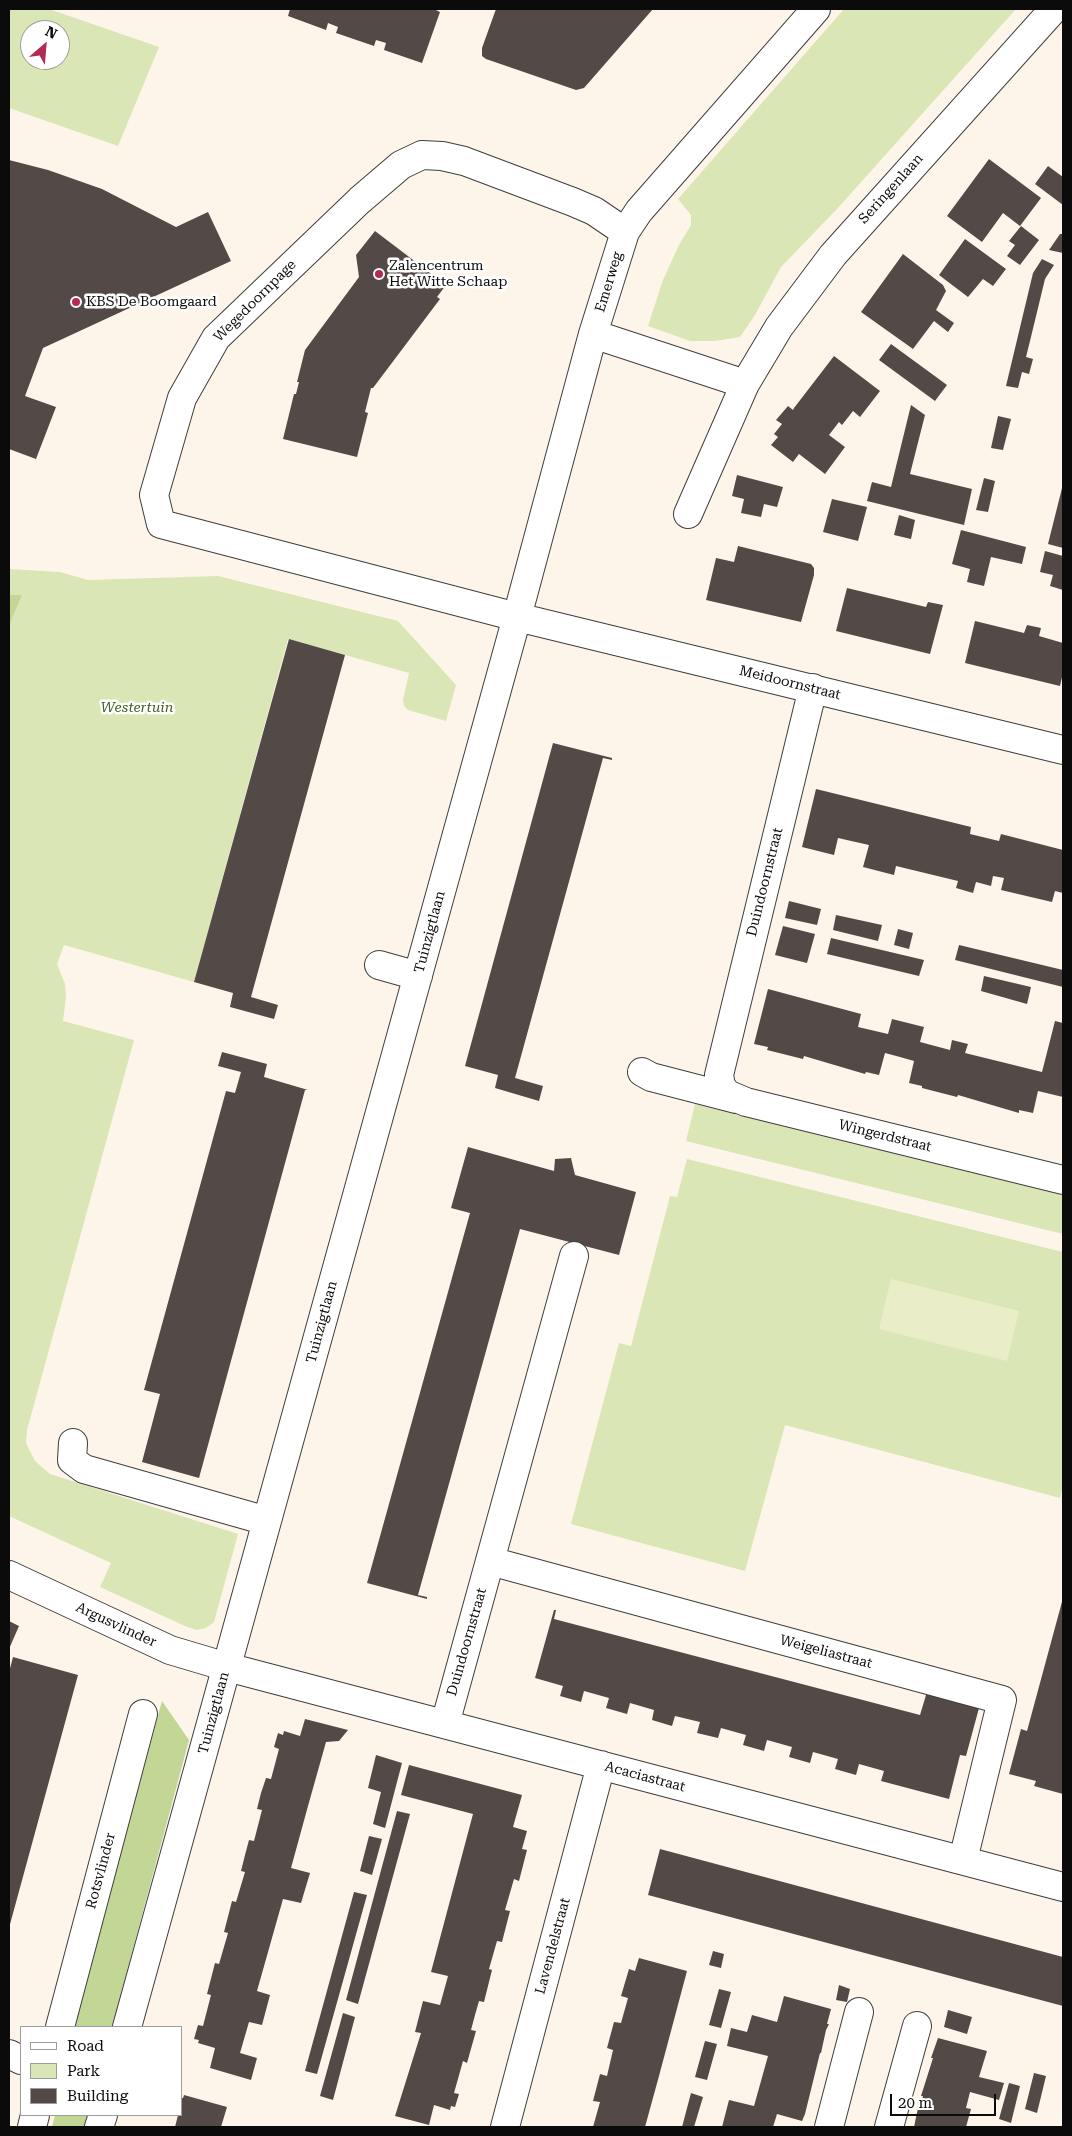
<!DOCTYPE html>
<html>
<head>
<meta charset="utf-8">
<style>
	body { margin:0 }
	#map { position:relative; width:1072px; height:2136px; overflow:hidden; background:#fef5ea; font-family:"Roboto Serif",serif }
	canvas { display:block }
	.frame { position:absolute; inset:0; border:10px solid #0b0b0b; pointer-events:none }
	.legend { position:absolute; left:20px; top:2026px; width:162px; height:90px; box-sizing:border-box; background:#fff; border:1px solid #9d9d9d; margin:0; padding:6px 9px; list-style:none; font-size:15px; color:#0b0b0b }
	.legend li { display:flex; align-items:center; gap:10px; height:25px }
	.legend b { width:25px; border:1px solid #9d9d9d }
	.north { position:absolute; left:20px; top:20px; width:50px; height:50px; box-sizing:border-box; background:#fff; border:1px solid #9d9d9d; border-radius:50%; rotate:27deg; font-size:14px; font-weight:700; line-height:20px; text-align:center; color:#0b0b0b }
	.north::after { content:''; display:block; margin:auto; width:18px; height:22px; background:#b52a52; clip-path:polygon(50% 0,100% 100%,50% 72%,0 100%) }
	.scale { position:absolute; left:890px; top:2094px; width:106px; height:22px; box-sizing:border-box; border:2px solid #0b0b0b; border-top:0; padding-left:6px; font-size:15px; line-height:18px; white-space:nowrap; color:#0b0b0b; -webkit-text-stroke:4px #fff; paint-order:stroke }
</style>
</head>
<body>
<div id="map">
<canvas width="1072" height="2136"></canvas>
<div class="frame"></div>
<ul class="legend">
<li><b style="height:6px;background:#fff"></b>Road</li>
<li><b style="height:14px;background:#dbe6b6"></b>Park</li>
<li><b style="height:14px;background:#534a48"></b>Building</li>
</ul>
<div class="north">N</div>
<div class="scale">20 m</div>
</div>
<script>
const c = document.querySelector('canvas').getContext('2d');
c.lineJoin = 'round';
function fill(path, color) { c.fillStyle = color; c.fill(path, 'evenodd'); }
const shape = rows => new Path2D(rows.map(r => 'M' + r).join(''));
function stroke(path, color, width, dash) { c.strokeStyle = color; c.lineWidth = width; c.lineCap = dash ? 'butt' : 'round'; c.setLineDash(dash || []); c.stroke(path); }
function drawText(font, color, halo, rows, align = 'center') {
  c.font = font + ' "Roboto Serif",serif'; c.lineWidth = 5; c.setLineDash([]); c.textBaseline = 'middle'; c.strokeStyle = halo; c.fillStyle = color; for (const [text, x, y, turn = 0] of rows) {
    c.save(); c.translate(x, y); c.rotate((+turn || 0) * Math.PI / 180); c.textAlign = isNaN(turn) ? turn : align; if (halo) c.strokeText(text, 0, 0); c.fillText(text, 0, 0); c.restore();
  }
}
fill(shape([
	[9,9,49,9,159,47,118,146,9,108],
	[30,30,60,30,60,60,30,60],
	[844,9,1016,9,837,209,781,267,755,315,740,337,715,341,690,341,648,326,663,280,679,245,691,225,691,215,678,199],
	[9,569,60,572,88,580,218,576,398,621,456,685,446,721,408,710,404,706,403,700,409,673,288,639,194,982,64,945,57,964,65,984,66,997,63,1021,134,1040,27,1430,26,1443,35,1461,50,1474,238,1534,214,1622,206,1628,197,1630,187,1627,100,1587,111,1563,9,1516],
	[695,1104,1063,1194,1063,1234,686,1141],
	[687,1159,1063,1252,1063,1485,1060,1498,785,1425,745,1571,571,1524,619,1343,631,1346,670,1196,677,1197]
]), '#dbe6b6');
fill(shape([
	[9,595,22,595,9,625],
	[162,1701,189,1740,112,2027,73,2027],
	[55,2115,89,2115,85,2127,52,2127]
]), '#c2d696');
fill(shape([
	[891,1279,1019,1311,1007,1361,879,1329]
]), '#eaeec8');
fill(shape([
	[290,9,434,9,440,12,422,63,384,50,386,43,376,40,374,46,336,33,338,27,328,23,326,30,288,16],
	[496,9,653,9,584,88,576,90,486,59,482,56,482,48],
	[989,159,1041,198,1020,226,1003,213,982,242,947,216],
	[9,160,48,170,102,189,176,227,208,212,231,261,43,348,25,396,56,407,36,459,9,449],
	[1048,166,1063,177,1063,205,1035,184],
	[1021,226,1039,240,1020,265,1007,256,1015,245,1009,241],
	[375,231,446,285,437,297,440,299,373,388,371,388,365,412,368,413,357,457,283,439,294,394,296,394,299,382,297,382,305,350,359,277,356,255],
	[1060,234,1063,234,1063,253,1049,250],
	[965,239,1006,269,993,286,983,279,968,297,939,275],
	[903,254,943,285,946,291,936,310,954,323,948,332,934,321,913,349,861,312],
	[1042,259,1054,265,1045,279,1030,341,1026,357,1033,359,1029,374,1022,372,1018,388,1006,386,1033,273],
	[891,344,947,385,935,401,879,360],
	[834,356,880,391,860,417,853,411,842,425,839,422,829,435,845,447,825,474,799,454,793,462,771,445,778,437,774,434,782,424,776,420,788,406,793,410,794,408],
	[911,405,925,415,910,474,972,489,964,525,867,501,872,482,891,487],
	[998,416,1011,419,1003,450,991,448],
	[737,475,783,487,777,507,764,504,761,517,741,513,744,499,732,496],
	[984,478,995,481,988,512,976,510],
	[1063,484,1063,548,1048,544],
	[832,499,867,507,858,541,823,532],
	[899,515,915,520,911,539,894,535],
	[961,530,1026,547,1022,564,991,557,984,586,967,582,970,569,952,564],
	[738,546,811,564,814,568,814,575,801,622,706,600,716,558,734,562],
	[1045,551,1063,556,1063,590,1050,586,1053,575,1040,572],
	[847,588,926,607,928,602,943,605,930,654,836,631],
	[975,621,1024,633,1027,625,1041,628,1039,636,1063,643,1063,673,1060,686,965,663],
	[289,639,345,655,251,997,278,1005,274,1019,230,1007,233,993,194,982],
	[553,743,612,758,612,760,603,758,515,1078,543,1086,539,1101,495,1088,498,1075,465,1066],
	[816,789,971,827,970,834,999,841,1001,834,1063,850,1063,893,1055,891,1052,902,1001,890,1004,878,993,876,991,886,976,882,973,893,956,888,958,881,896,866,894,875,863,867,869,845,838,838,834,855,802,847],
	[789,901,821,909,817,925,785,918],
	[836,915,882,925,878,941,833,930],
	[783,926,815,934,807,963,775,955],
	[898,929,913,933,909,949,894,945],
	[831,938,924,960,919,976,827,954],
	[959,945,1063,970,1063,987,955,960],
	[984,976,1031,987,1027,1004,981,991],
	[768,989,861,1014,858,1027,888,1034,892,1019,924,1027,920,1042,950,1050,952,1040,968,1044,965,1053,1042,1072,1055,1021,1063,1023,1063,1097,1038,1091,1033,1113,1019,1110,1019,1113,958,1095,957,1097,922,1088,922,1086,909,1083,914,1061,900,1057,885,1053,879,1075,866,1072,865,1074,804,1056,803,1059,767,1050,768,1047,754,1044],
	[222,1052,267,1064,264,1077,308,1090,305,1090,199,1478,142,1462,160,1394,144,1390,226,1091,235,1093,241,1072,218,1066],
	[468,1147,554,1171,555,1159,571,1158,575,1175,636,1192,619,1255,520,1229,418,1595,427,1597,427,1599,367,1583,470,1213,451,1208],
	[1063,1598,1063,1794,1034,1786,1036,1781,1009,1774,1021,1729,1027,1731],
	[554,1610,556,1610,554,1619,920,1715,929,1685,982,1697,966,1756,960,1755,949,1799,881,1781,884,1771,859,1764,856,1775,835,1769,838,1759,813,1752,810,1763,789,1757,792,1747,767,1740,764,1751,743,1745,746,1735,721,1728,718,1738,697,1733,700,1722,675,1716,672,1726,652,1720,654,1710,630,1703,627,1714,606,1708,609,1698,584,1691,581,1702,560,1696,563,1686,535,1678],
	[9,1621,19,1626,9,1649],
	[13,1657,78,1675,9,1928,9,1672],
	[305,1719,348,1730,339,1741,326,1742,308,1806,291,1868,310,1873,301,1903,283,1899,257,1991,270,1995,262,2025,249,2022,240,2053,257,2058,251,2080,210,2068,215,2048,198,2043,199,2040,194,2039,198,2025,203,2026,211,1995,207,1994,215,1963,219,1964,228,1933,224,1932,232,1901,236,1902,245,1872,241,1871,245,1855,249,1840,254,1841,262,1810,257,1809,261,1793,266,1778,271,1779,279,1749,274,1747,278,1733,283,1735,284,1731,300,1736],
	[376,1755,402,1763,385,1828,373,1824,381,1792,368,1788],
	[409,1765,522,1795,513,1827,527,1831,522,1849,527,1850,519,1881,514,1879,505,1910,510,1911,502,1942,497,1941,489,1969,492,1970,484,2002,479,2001,475,2015,471,2030,476,2031,467,2063,463,2061,454,2093,459,2094,455,2107,451,2106,450,2110,434,2105,429,2125,395,2116,421,2033,415,2032,423,2001,440,2005,448,1976,431,1972,473,1814,401,1795],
	[397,1811,410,1814,358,2004,346,2000],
	[369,1836,382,1839,372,1875,360,1871],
	[660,1849,1063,1957,1063,2006,648,1895],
	[354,1892,367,1895,317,2074,305,2071],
	[713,1951,724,1954,721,1968,709,1965],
	[639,1958,687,1971,659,2076,645,2127,593,2127,600,2102,593,2101,600,2074,607,2076,613,2050,607,2048,614,2022,621,2023,628,1998,621,1996,629,1969,635,1971],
	[839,1985,850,1989,847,2002,836,2000],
	[719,1989,731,1992,721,2028,709,2025],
	[784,1996,831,2009,827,2024,829,2024,826,2030,821,2053,820,2053,805,2114,802,2121,777,2114,773,2127,722,2127,729,2100,754,2106,768,2056,727,2046,731,2028,747,2032,752,2015,777,2022],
	[948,2010,972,2017,967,2034,944,2027],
	[343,2013,355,2017,333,2100,320,2096],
	[938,2038,987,2051,979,2077,1004,2083,999,2100,970,2092,966,2108,971,2109,966,2127,914,2127,919,2103,921,2103,923,2096,921,2096,933,2058,931,2058],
	[705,2041,717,2044,707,2080,695,2077],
	[1034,2073,1046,2076,1037,2113,1025,2109],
	[1009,2083,1020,2086,1011,2123,999,2119],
	[691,2093,703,2097,694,2127,682,2127],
	[184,2095,227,2107,221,2127,175,2127,178,2115,181,2115,181,2098,183,2098]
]), '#534a48');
const minor = shape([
	[625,232,594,211,573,202,464,161,442,156,422,155,401,165,360,200,216,338,182,398,154,495,161,524,517,617,1063,750],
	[593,334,745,384],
	[688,514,745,384,779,327,833,255,1054,9],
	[813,688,719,1075,721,1086,727,1094,746,1102,1063,1180],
	[379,965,418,976],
	[642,1072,651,1077,736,1099],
	[73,1443,72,1460,84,1469,267,1521],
	[490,1561,1002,1700,963,1860],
	[9,1575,170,1650,227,1667,1063,1887],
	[445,1724,574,1256],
	[60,2027,143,1714],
	[127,2027,517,617,593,334,625,232,639,211,816,9],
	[9,2054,21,2060],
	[32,2127,35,2115],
	[99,2127,103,2115],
	[505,2127,601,1765],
	[829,2127,859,2012],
	[889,2127,917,2026]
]);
stroke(minor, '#3e3e3e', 30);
stroke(minor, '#fff', 28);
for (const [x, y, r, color] of [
	[379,274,5,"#b52a52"],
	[76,302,5,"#b52a52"]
]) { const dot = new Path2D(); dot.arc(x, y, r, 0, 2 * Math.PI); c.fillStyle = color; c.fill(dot); stroke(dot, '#fff', 2); }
drawText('14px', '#0b0b0b', '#fff', [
	["Seringenlaan",891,189,-48],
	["Emerweg",609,282,-73],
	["Wegedoornpage",255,301,-45],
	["Meidoornstraat",790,683,14],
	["Duindoornstraat",765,882,-76],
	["Tuinzigtlaan",430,932,-75],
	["Wingerdstraat",885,1136,14],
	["Tuinzigtlaan",322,1322,-75],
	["Argusvlinder",116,1625,25],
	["Duindoornstraat",467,1642,-74],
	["Weigeliastraat",826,1652,15],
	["Tuinzigtlaan",214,1713,-75],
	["Acaciastraat",645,1777,15],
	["Rotsvlinder",101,1871,-75],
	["Lavendelstraat",553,1946,-75]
]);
drawText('14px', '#0b0b0b', '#fff', [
	["Zalencentrum",389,266],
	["Het Witte Schaap",389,282],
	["KBS De Boomgaard",86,302]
], 'left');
drawText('italic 14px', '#3c5f1f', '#fff', [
	["Westertuin",137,708]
]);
</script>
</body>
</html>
